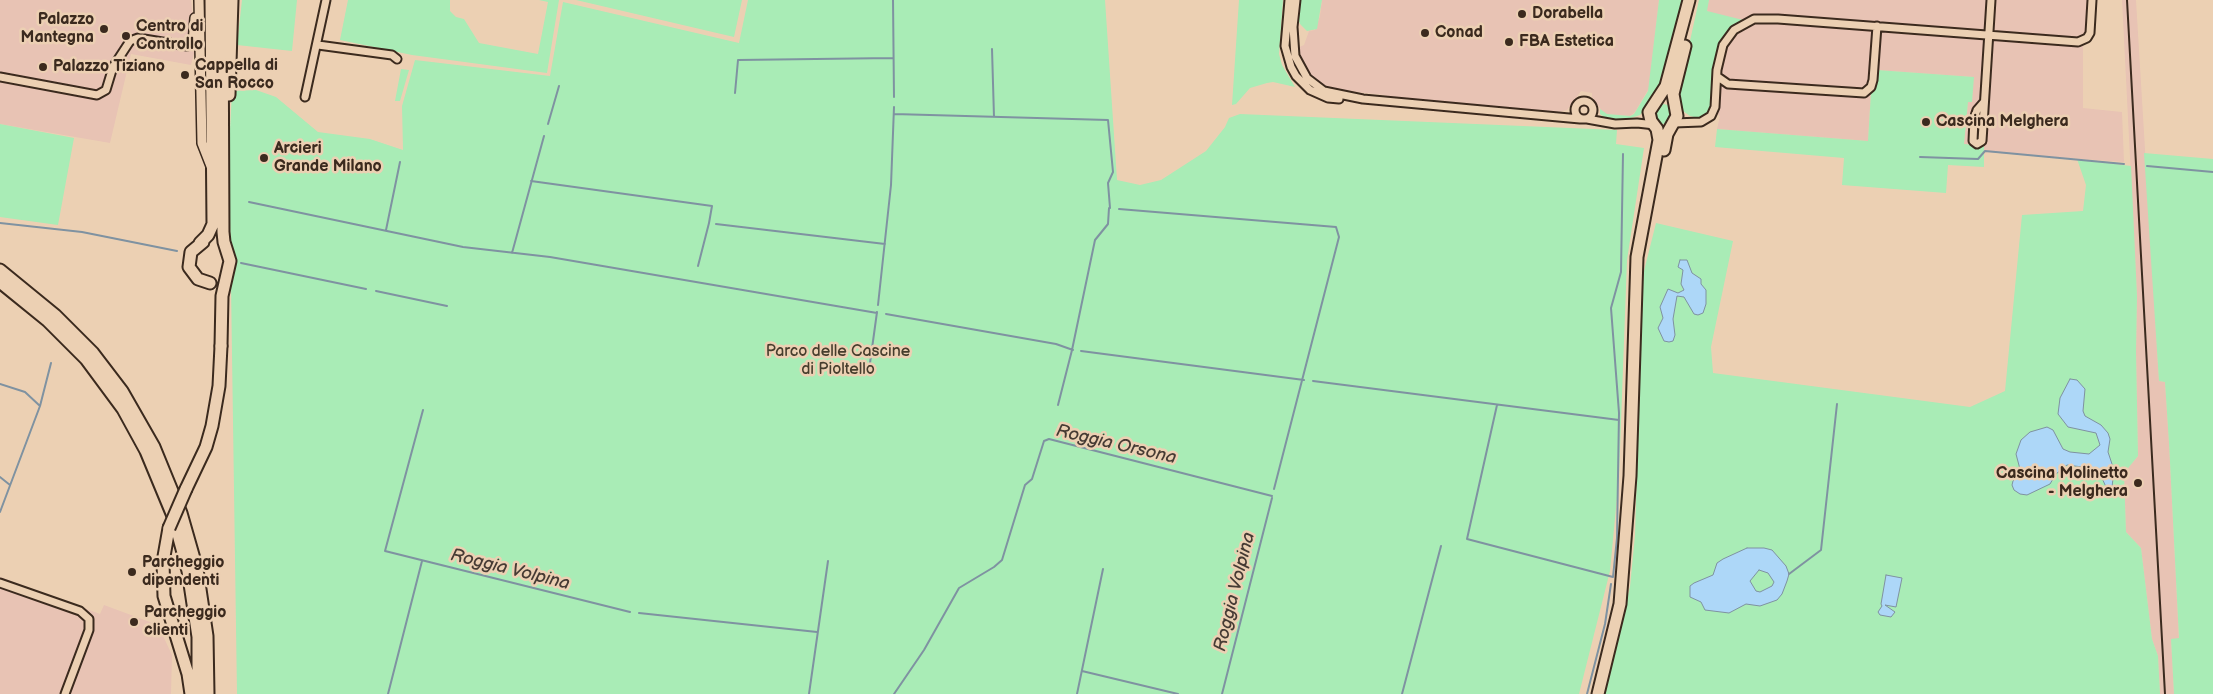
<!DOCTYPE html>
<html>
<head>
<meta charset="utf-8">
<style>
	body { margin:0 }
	canvas { display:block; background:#ecd0b3 }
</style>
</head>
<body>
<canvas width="2213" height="694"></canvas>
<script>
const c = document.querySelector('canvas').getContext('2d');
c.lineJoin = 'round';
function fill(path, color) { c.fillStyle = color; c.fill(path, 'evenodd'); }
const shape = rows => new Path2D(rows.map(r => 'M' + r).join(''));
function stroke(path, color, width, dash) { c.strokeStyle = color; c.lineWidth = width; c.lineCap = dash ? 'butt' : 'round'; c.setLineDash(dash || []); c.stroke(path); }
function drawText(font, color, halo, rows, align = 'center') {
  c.font = font + ' "Balsamiq Sans",sans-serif'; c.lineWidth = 5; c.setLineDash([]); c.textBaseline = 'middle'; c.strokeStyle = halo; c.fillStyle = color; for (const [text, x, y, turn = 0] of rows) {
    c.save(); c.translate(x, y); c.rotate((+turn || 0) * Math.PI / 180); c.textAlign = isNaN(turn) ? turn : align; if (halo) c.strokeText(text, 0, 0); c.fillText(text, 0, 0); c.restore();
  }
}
fill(shape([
	[0,0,191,0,196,46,191,65,131,54,110,143,0,124],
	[1322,0,1659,0,1649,88,1635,112,1630,116,1604,114,1592,97,1592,93,1581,91,1567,110,1555,113,1387,98,1385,95,1326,89,1310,78,1303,68,1297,48,1304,45,1309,31,1315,30,1320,16],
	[1709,0,2094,0,2093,33,2083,43,2083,108,2122,112,2124,162,1983,152,1984,146,1964,144,1968,102,1972,102,1973,77,1877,70,1875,85,1871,92,1868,141,1717,129,1720,116,1711,109,1716,59,1718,46,1735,26,1706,10],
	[2122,0,2136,0,2159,381,2165,382,2169,443,2179,639,2171,639,2174,694,2160,694,2158,656,2152,639,2141,548,2126,532,2124,473,2138,456,2136,352,2137,296],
	[0,577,100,614,104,605,158,625,172,655,171,694,0,694]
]), '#e8c3b4');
fill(shape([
	[242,0,297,0,292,51,237,45],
	[348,0,450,0,450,11,456,17,464,19,479,43,538,54,548,2,539,0,559,0,547,73,412,55,340,40],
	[576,0,742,0,734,37],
	[748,0,1105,0,1117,180,1140,185,1161,180,1206,151,1225,127,1229,118,1240,114,1617,130,1616,144,1644,148,1627,260,1619,476,1610,571,1579,694,237,694,229,150,232,91,256,90,276,97,318,132,370,139,403,150,402,106,415,60,550,76,563,2,739,43],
	[1239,0,1283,0,1279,54,1282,65,1295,87,1273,82,1267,83,1250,88,1236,104,1232,105],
	[1300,0,1322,0,1317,29,1307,31,1300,24,1298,19],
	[1659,0,1687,0,1663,87,1640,115,1625,120,1607,119,1600,114,1600,109,1607,114,1630,116,1634,114,1648,91],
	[1699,0,1709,0,1707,11,1743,20,1726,34,1718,46,1711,109,1705,116,1698,118,1690,116,1683,111,1679,91],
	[401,69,409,70,400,101,395,101],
	[1877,70,1974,77,1972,102,1968,102,1964,144,1984,146,1984,167,1948,165,1946,193,1842,185,1844,158,1715,147,1717,129,1868,141,1871,92,1875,85],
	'1653 114a10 10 0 1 1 20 0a10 10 0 1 1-20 0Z',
	[0,124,74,138,58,225,0,217],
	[2144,153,2213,159,2213,694,2174,694,2171,639,2179,638,2169,443,2165,382,2159,381],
	[2077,159,2131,166,2137,296,2136,352,2138,456,2124,473,2126,532,2141,548,2152,639,2158,656,2160,694,1602,694,1630,587,1635,535,1643,275,1656,223,1733,241,1711,347,1713,373,1970,407,2005,391,2022,215,2083,211,2086,185]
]), '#a9ecb6');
const water = shape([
	[1680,260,1687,260,1692,273,1701,279,1701,284,1706,290,1706,304,1703,313,1698,315,1694,314,1684,297,1677,296,1673,319,1675,335,1673,341,1669,342,1664,341,1658,328,1663,318,1660,307,1668,289,1678,293,1684,290,1681,284,1683,270,1678,267,1680,260],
	[2070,379,2077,380,2085,389,2083,411,2085,416,2101,425,2108,433,2110,439,2108,452,2114,470,2112,487,2106,487,2101,476,2090,468,2067,465,2056,474,2050,484,2027,495,2020,494,2014,490,2012,485,2013,481,2021,473,2016,454,2021,440,2030,432,2047,427,2053,430,2063,449,2070,452,2089,454,2100,445,2096,433,2068,427,2058,414,2060,398,2070,379],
	[1747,548,1764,548,1772,550,1786,566,1789,574,1787,581,1782,594,1777,600,1760,606,1746,604,1729,613,1705,610,1701,602,1690,597,1690,586,1694,583,1713,575,1717,563,1723,559,1747,548],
	[1759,570,1768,573,1774,582,1772,586,1760,592,1756,591,1750,581,1759,570],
	[1886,575,1902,578,1896,607,1885,605,1895,612,1891,617,1880,615,1878,612,1882,606,1881,604,1886,575]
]);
fill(water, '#add7f8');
stroke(water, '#7f92a1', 1);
stroke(shape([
	[893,0,894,97],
	[992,49,994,117],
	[735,93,738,60,893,58],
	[894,114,1108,120,1113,172,1108,183,1110,208],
	[548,124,559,86],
	[1920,157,1978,159,1985,151,2124,164],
	[2147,166,2213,172],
	[531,181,712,206,709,223],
	[249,202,463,247,550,257,877,313],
	[1119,209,1336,227,1339,237,1274,489],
	[0,223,82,232,177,251],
	[716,224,885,244],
	[386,230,400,162],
	[512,253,544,136],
	[241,263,366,289],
	[698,266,709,223],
	[376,291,447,306],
	[878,305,891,185,894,107],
	[886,314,1056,344,1073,350],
	[1081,351,1304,380],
	[870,363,877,312],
	[1313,381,1619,420],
	[0,384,25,392,40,406],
	[1058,405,1072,350,1095,240,1108,224,1109,208],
	[1497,405,1467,539,1613,577,1617,538,1619,413,1611,308,1621,272,1623,154],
	[423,410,385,551,630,612],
	[0,477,10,485],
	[0,512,40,406,51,363],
	[1789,574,1821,550,1837,404],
	[639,613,817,632],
	[1082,671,1178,694],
	[388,694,422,561],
	[809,694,828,561],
	[894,694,924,650,959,588,994,567,1002,560,1025,485,1032,479,1044,441,1049,439,1272,496],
	[1077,694,1103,569],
	[1222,694,1272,498],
	[1402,694,1441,546],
	[1587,694,1605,624,1611,584]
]), '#7f92a1', 2);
const minor = shape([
	[1289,0,1285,46,1291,67,1296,76,1310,90,1328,98,1339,99],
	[1296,0,1293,27,1295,56,1307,78,1324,91,1363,99,1580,119],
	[318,45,392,55,397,59],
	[0,77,97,95,106,90,113,67,130,41,138,38,187,46,193,43],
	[1718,77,1728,84,1864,93,1871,87,1873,80,1877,26],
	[305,97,326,0],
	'1575 110a9 9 0 1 1 18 0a9 9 0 1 1-18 0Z',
	[1984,102,1977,110,1974,119,1973,141,1977,144,1982,141,1991,0],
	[1587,119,1615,124,1637,123,1655,125],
	[1674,123,1701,122,1711,116,1715,107,1717,70,1723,45,1734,30,1754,19,1778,19,2078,42,2087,38,2090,33,2092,0],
	[0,583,80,611,89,619,89,630,65,694]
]);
const tertiary = shape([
	[199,0,202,143,211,166],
	[193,43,195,18]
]);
const primary = shape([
	[229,95,232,0],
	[1664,150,1667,134,1677,116,1673,94,1685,46],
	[203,242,191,252,189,267,198,279,210,283],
	[200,243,208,235,213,224,211,0],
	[221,346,222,296,230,261,224,242,223,232,222,0],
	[1598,694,1620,604,1630,476,1637,257,1659,140,1657,129,1651,121,1649,112,1666,86,1689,0]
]);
const trunk = shape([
	[0,270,55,315,93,353,122,391,154,447,181,513,197,569,207,636,208,694],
	[0,282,48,321,86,359,123,409,146,451,173,516,188,571,198,637,198,694],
	[186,489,206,447,212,426,219,386,221,346],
	[169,528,163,562,164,596,188,674,191,694]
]);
stroke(minor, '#3b2a1e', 11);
stroke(tertiary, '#3b2a1e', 12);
stroke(primary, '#3b2a1e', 15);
stroke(trunk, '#3b2a1e', 15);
stroke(minor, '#ecd0b3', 7);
stroke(tertiary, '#ecd0b3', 9);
stroke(primary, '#ecd0b3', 11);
stroke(trunk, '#ecd0b3', 11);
stroke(shape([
	[2127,0,2165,694]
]), '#3b2a1e', 2);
const trunkBridge = shape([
	[169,528,186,489]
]);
stroke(trunkBridge, '#3b2a1e', 15, []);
stroke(trunkBridge, '#ecd0b3', 11);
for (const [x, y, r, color] of [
	[1522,14,5,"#3b2a1e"],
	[104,29,5,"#3b2a1e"],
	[1425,33,5,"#3b2a1e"],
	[126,36,5,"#3b2a1e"],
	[1509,42,5,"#3b2a1e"],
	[43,67,5,"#3b2a1e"],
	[185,75,5,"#3b2a1e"],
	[1926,122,5,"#3b2a1e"],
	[264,158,5,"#3b2a1e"],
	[2138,483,5,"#3b2a1e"],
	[132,572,5,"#3b2a1e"],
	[134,622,5,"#3b2a1e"]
]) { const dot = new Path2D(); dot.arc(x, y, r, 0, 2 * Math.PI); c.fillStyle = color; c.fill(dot); stroke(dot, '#ecd0b3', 2); }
drawText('bold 16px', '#3b2a1e', '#ecd0b3', [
	["Dorabella",1532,14],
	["Palazzo",94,20,"right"],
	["Mantegna",94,38,"right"],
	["Centro di",136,27],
	["Controllo",136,45],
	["Conad",1435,33],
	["FBA Estetica",1519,42],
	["Cappella di",195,66],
	["San Rocco",195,84],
	["Palazzo Tiziano",53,67],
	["Cascina Melghera",1936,122],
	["Arcieri",274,149],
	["Grande Milano",274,167],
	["Cascina Molinetto",2128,474,"right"],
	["- Melghera",2128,492,"right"],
	["Parcheggio",142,563],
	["dipendenti",142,581],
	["Parcheggio",144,613],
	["clienti",144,631]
], 'left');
drawText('16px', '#463d2d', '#ecd0b3', [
	["Parco delle Cascine",838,352],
	["di Pioltello",838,370]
]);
drawText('italic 18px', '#463b34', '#ecd0b3', [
	["Roggia Orsona",1116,445,13],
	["Roggia Volpina",510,570,14],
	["Roggia Volpina",1235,592,-76]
]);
</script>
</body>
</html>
